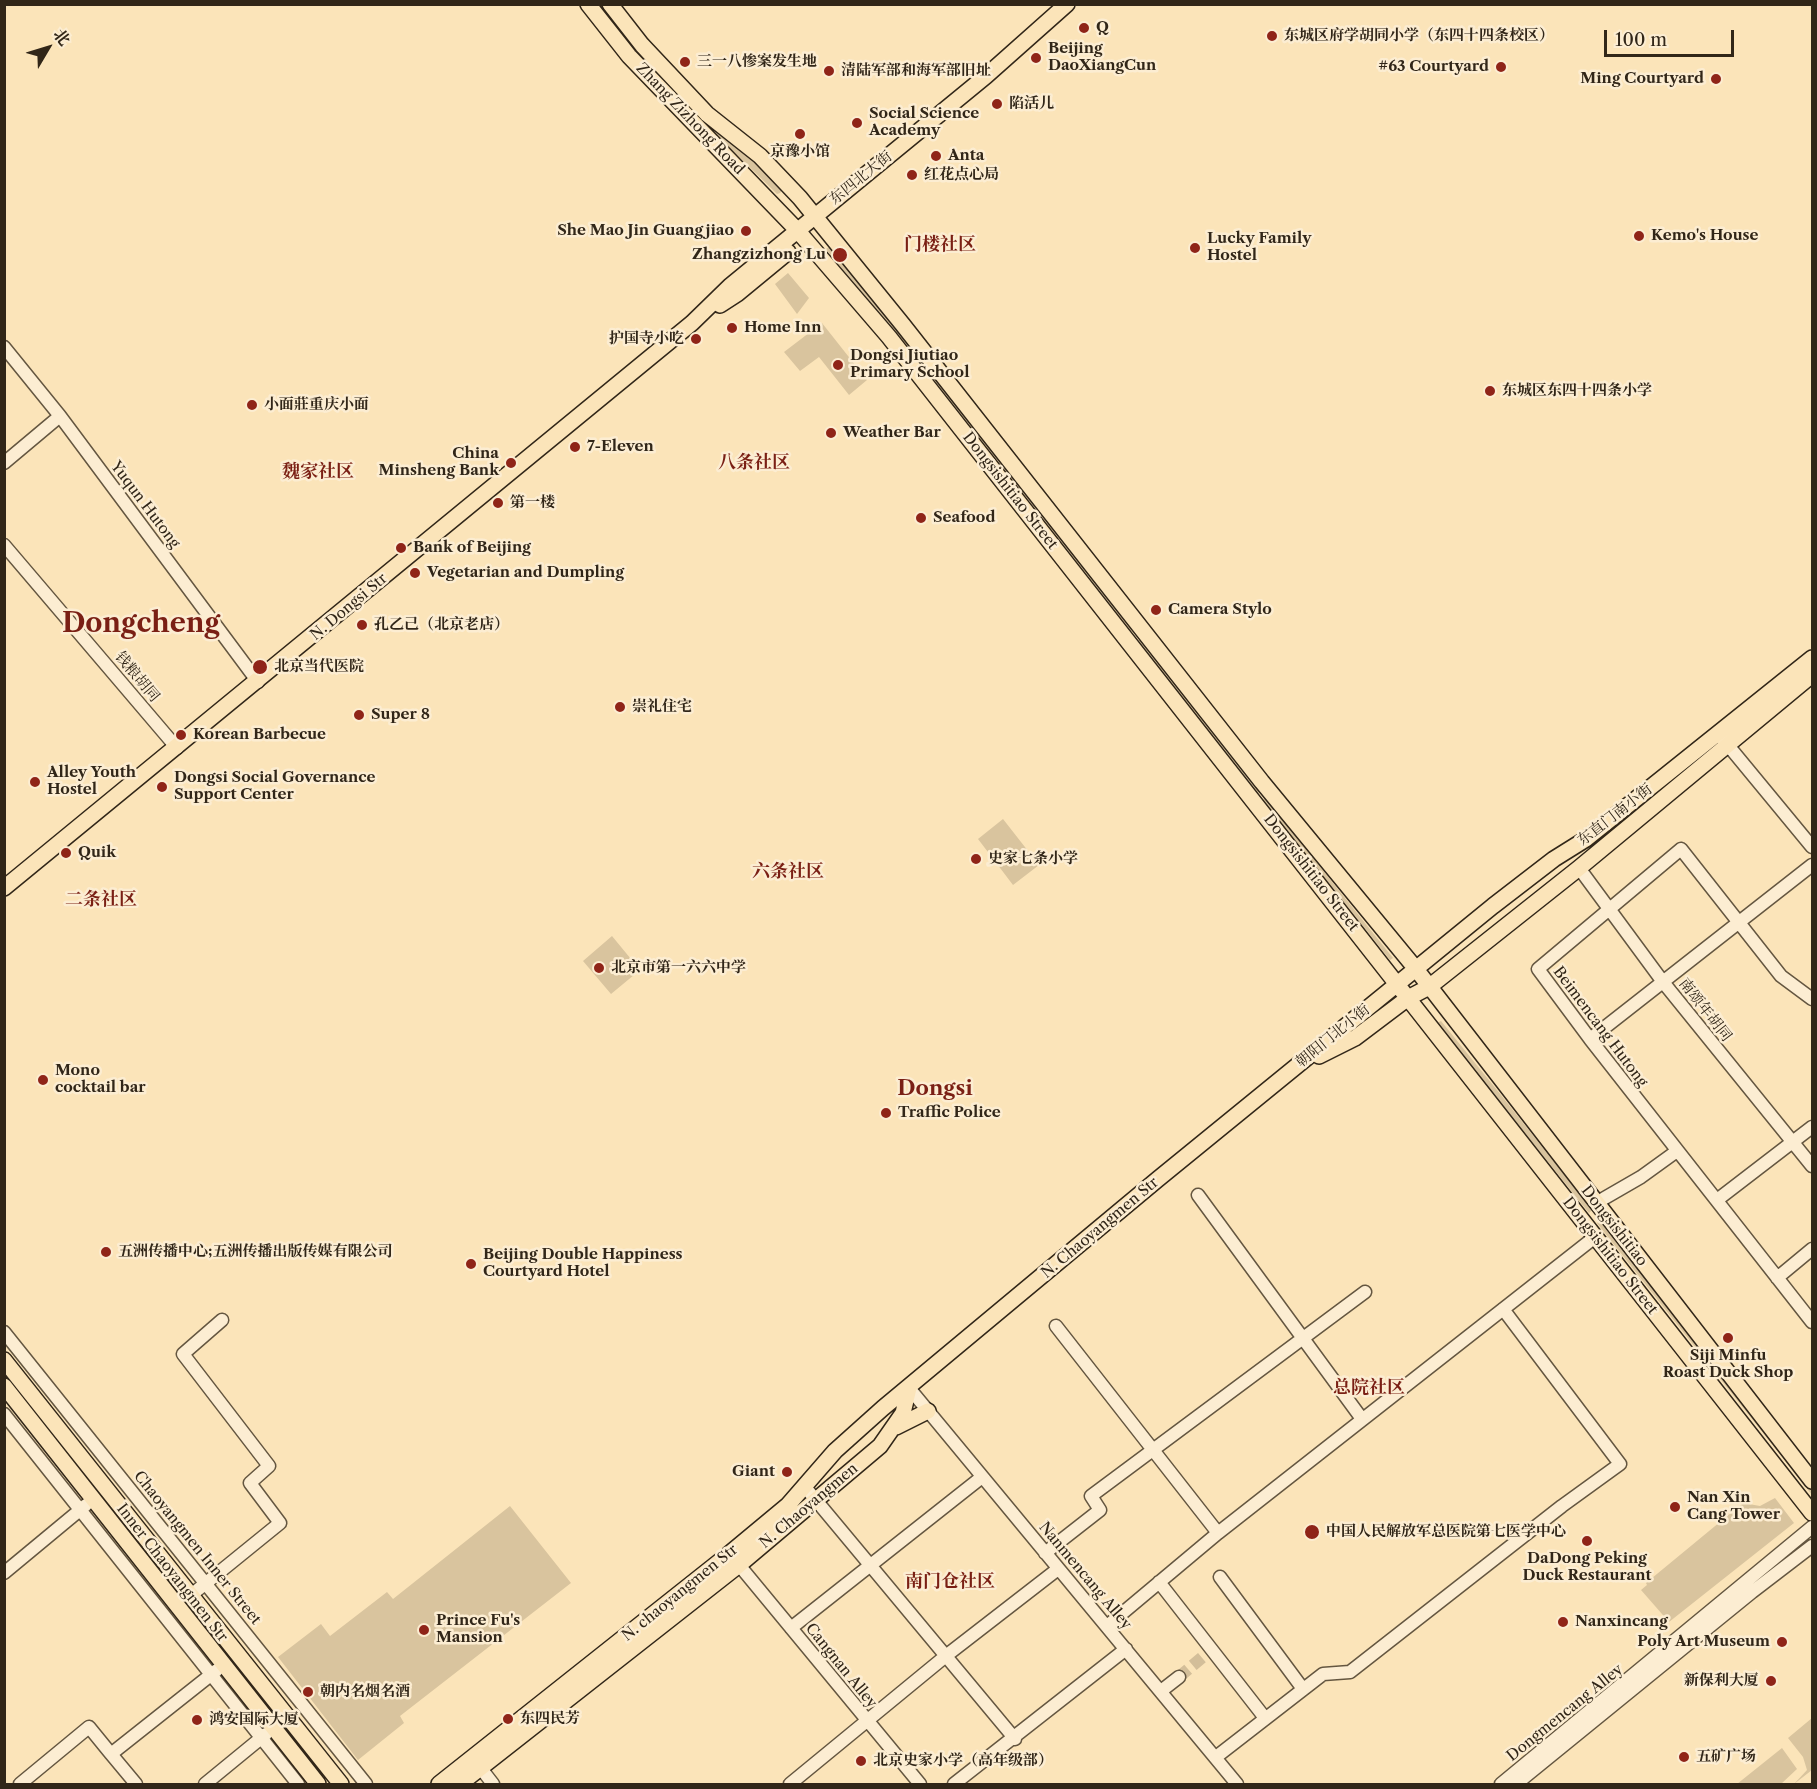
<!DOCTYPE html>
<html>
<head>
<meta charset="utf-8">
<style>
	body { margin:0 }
	#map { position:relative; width:1817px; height:1789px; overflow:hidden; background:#fbe4b9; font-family:"Libre Caslon Text","Noto Serif SC",serif }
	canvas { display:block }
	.frame { position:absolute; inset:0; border:6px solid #312618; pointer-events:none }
	.north { position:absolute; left:18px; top:18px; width:60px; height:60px; -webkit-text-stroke:4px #fcedd2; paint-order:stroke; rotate:52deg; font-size:16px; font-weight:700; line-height:24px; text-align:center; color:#312618 }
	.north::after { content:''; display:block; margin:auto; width:21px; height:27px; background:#312618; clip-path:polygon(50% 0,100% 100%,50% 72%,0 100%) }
	.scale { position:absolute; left:1604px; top:30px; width:130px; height:27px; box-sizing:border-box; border:3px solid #312618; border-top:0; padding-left:8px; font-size:18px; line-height:21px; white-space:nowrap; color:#312618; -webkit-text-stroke:4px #fcedd2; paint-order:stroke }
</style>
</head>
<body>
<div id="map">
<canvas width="1817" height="1789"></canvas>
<div class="frame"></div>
<div class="north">北</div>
<div class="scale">100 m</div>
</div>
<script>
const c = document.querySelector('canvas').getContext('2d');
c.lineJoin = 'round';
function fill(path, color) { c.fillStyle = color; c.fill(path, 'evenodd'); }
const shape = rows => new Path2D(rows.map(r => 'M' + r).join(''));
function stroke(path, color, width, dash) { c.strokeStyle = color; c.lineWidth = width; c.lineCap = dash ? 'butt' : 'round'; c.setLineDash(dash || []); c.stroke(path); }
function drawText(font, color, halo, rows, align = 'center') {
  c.font = font + ' "Libre Caslon Text","Noto Serif SC",serif'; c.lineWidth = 5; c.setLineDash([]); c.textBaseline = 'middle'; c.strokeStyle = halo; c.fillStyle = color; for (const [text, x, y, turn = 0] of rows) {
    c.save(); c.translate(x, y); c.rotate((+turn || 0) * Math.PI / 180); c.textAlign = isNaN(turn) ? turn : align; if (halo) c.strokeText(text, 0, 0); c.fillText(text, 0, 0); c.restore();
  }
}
fill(shape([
	[662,76,748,155,782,190,780,193,777,194,712,130],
	[829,247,908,341,1133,627,1131,631,898,334,868,303,826,249],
	[788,273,809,298,797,314,775,284],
	[822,323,867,380,849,395,819,357,800,371,784,352],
	[1141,638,1261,791,1258,793,1138,641],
	[1265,798,1393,958,1390,960,1263,800],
	[1003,819,1039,865,1013,885,978,839],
	[612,936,640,970,611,994,583,961],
	[1441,1021,1501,1095,1592,1210,1589,1213,1437,1023],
	[1600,1220,1812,1490,1812,1495,1597,1223],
	[1775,1498,1794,1523,1669,1622,1641,1590,1647,1585,1646,1583,1743,1503,1760,1506],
	[510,1506,571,1583,400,1716,404,1723,358,1760,278,1657,321,1624,330,1636,387,1592,393,1599],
	[1812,1718,1812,1770,1794,1784,1807,1770,1803,1757,1788,1738],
	[1782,1748,1797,1769,1781,1784,1737,1784]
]), '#d9c49e');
stroke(shape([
	[1179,1677,1205,1655]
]), '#d3be99', 12, [12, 6]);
const minor = shape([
	[4,347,60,416,258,682],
	[4,463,60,416],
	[4,545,177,748],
	[1722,738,1812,847],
	[1579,868,1663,982,1812,1166],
	[1812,999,1781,976,1681,849,1538,969,1590,1039,1812,1322],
	[1590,1039,1812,865],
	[1198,1195,1362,1419],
	[1717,1200,1812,1127],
	[1596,1203,1641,1177,1677,1151],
	[1777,1278,1812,1249],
	[1056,1326,1218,1533],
	[4,1332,366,1784],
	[909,1388,1237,1784],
	[4,1414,298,1784],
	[805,1487,1015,1739],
	[1045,1553,1100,1510,1091,1496,1365,1292],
	[739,1565,920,1784],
	[4,1573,86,1505],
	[1220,1577,1303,1689],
	[1159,1582,1265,1718],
	[190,1596,280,1523,250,1483,269,1466,183,1354,222,1320],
	[1107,1626,1218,1533,1595,1237],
	[791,1628,982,1477],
	[1161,1691,1179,1677],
	[1216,1757,1323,1674,1350,1672,1562,1506,1620,1464,1503,1309],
	[476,1762,493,1784],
	[20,1784,89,1727,111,1754],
	[136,1784,111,1754,217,1670],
	[205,1784,266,1734],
	[790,1784,947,1655,1058,1569],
	[954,1784,1126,1649],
	[1501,1784,1812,1527],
	[1516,1784,1752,1592,1812,1546]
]);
const major = shape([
	[588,4,629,56,797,230,889,337,1812,1513],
	[610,4,642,45,707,114,760,156,800,198,903,325,1262,782,1416,969,1812,1481],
	[720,305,737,294,788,252],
	[4,888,692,323,730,286,986,76,1067,4],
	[1319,1056,1355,1038,1408,998,1429,987,1579,868,1812,675],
	[4,1360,341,1784],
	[4,1386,318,1784],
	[896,1427,928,1411],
	[439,1784,729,1554,788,1505,835,1451,883,1408,1158,1179,1493,906,1554,859,1586,839,1812,658],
	[460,1784,739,1565,880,1446,903,1413,909,1388]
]);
stroke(minor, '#645640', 15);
stroke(major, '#312618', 18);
stroke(minor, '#fcedd2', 12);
stroke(major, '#fbe4b9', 15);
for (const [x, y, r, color] of [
	[1084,28,6,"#8f2418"],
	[1272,36,6,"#8f2418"],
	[1036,58,6,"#8f2418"],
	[685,62,6,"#8f2418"],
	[1501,67,6,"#8f2418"],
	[829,71,6,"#8f2418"],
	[1716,79,6,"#8f2418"],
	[997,104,6,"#8f2418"],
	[857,123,6,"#8f2418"],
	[800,134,6,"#8f2418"],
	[936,156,6,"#8f2418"],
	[912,175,6,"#8f2418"],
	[746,231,6,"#8f2418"],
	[1639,236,6,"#8f2418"],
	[1195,248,6,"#8f2418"],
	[840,255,8,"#8f2418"],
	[732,328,6,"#8f2418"],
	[696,339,6,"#8f2418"],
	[838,365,6,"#8f2418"],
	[1490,391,6,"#8f2418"],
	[252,405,6,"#8f2418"],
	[831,433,6,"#8f2418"],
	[575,447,6,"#8f2418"],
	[511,463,6,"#8f2418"],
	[498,503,6,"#8f2418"],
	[921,518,6,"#8f2418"],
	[401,548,6,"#8f2418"],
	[415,573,6,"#8f2418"],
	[1156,610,6,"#8f2418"],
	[362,625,6,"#8f2418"],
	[260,667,8,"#8f2418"],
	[620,707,6,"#8f2418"],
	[359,715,6,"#8f2418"],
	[181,735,6,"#8f2418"],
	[35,782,6,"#8f2418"],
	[162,787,6,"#8f2418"],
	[66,853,6,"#8f2418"],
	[976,859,6,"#8f2418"],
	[599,968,6,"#8f2418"],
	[43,1080,6,"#8f2418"],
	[886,1113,6,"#8f2418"],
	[106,1252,6,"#8f2418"],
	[471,1264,6,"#8f2418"],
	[1728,1338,6,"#8f2418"],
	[787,1472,6,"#8f2418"],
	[1675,1507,6,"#8f2418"],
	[1312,1532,8,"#8f2418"],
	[1587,1541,6,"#8f2418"],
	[1563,1622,6,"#8f2418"],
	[424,1630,6,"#8f2418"],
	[1782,1642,6,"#8f2418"],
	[1771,1681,6,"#8f2418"],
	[308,1692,6,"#8f2418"],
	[508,1719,6,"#8f2418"],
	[197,1720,6,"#8f2418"],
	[1684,1757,6,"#8f2418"],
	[861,1761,6,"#8f2418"]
]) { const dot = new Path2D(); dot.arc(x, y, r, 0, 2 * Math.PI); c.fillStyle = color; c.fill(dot); stroke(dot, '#fcedd2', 2); }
drawText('bold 15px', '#312618', '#fcedd2', [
	["Q",1096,28],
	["东城区府学胡同小学（东四十四条校区）",1284,36],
	["Beijing",1048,49],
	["DaoXiangCun",1048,66],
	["三一八惨案发生地",697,62],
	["#63 Courtyard",1489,67,"right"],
	["清陆军部和海军部旧址",841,71],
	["Ming Courtyard",1704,79,"right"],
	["陷活儿",1009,104],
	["Social Science",869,114],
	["Academy",869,131],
	["京豫小馆",800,152,"center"],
	["Anta",948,156],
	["红花点心局",924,175],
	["She Mao Jin Guangjiao",734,231,"right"],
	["Kemo's House",1651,236],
	["Lucky Family",1207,239],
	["Hostel",1207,256],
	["Zhangzizhong Lu",826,255,"right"],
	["Home Inn",744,328],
	["护国寺小吃",684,339,"right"],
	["Dongsi Jiutiao",850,356],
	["Primary School",850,373],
	["东城区东四十四条小学",1502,391],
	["小面莊重庆小面",264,405],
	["Weather Bar",843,433],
	["7-Eleven",587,447],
	["China",499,454,"right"],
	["Minsheng Bank",499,471,"right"],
	["第一楼",510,503],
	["Seafood",933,518],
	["Bank of Beijing",413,548],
	["Vegetarian and Dumpling",427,573],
	["Camera Stylo",1168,610],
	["孔乙己（北京老店）",374,625],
	["北京当代医院",274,667],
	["崇礼住宅",632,707],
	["Super 8",371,715],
	["Korean Barbecue",193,735],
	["Alley Youth",47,773],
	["Hostel",47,790],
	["Dongsi Social Governance",174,778],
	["Support Center",174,795],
	["Quik",78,853],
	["史家七条小学",988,859],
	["北京市第一六六中学",611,968],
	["Mono",55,1071],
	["cocktail bar",55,1088],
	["Traffic Police",898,1113],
	["五洲传播中心;五洲传播出版传媒有限公司",118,1252],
	["Beijing Double Happiness",483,1255],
	["Courtyard Hotel",483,1272],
	["Siji Minfu",1728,1356,"center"],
	["Roast Duck Shop",1728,1373,"center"],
	["Giant",775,1472,"right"],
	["Nan Xin",1687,1498],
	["Cang Tower",1687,1515],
	["中国人民解放军总医院第七医学中心",1326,1532],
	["DaDong Peking",1587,1559,"center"],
	["Duck Restaurant",1587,1576,"center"],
	["Prince Fu's",436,1621],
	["Mansion",436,1638],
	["Nanxincang",1575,1622],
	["Poly Art Museum",1770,1642,"right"],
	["新保利大厦",1759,1681,"right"],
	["朝内名烟名酒",320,1692],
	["东四民芳",520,1719],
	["鸿安国际大厦",209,1720],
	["五矿广场",1696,1757],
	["北京史家小学（高年级部）",873,1761]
], 'left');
drawText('15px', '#312618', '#fcedd2', [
	["Zhang Zizhong Road",690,119,46],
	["东四北大街",861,178,-39],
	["Dongsishitiao Street",1010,491,52],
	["Yuqun Hutong",145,505,53],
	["N. Dongsi Str",349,607,-40],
	["钱粮胡同",137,677,50],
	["东直门南小街",1615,815,-38],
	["Dongsishitiao Street",1311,873,52],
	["南颂年胡同",1705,1010,52],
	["Beimencang Hutong",1600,1027,53],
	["朝阳门北小街",1333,1036,-39],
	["Dongsishitiao",1614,1226,52],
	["N. Chaoyangmen Str",1100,1228,-40],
	["Dongsishitiao Street",1610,1256,52],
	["N. Chaoyangmen",809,1506,-40],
	["Chaoyangmen Inner Street",197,1548,51],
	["Inner Chaoyangmen Str",172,1573,52],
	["Nanmencang Alley",1085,1576,50],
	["N. chaoyangmen Str",680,1593,-39],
	["Cangnan Alley",841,1666,51],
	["Dongmencang Alley",1565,1713,-39]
]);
drawText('bold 18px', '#7a1f14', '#fcedd2', [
	["门楼社区",940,245],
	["八条社区",754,463],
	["魏家社区",318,472],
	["六条社区",788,872],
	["二条社区",101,900],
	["总院社区",1369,1388],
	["南门仓社区",950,1582]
]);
drawText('bold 21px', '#7a1f14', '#fcedd2', [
	["Dongsi",935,1089]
]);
drawText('bold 27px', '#7a1f14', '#fcedd2', [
	["Dongcheng",141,624]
]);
</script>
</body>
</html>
